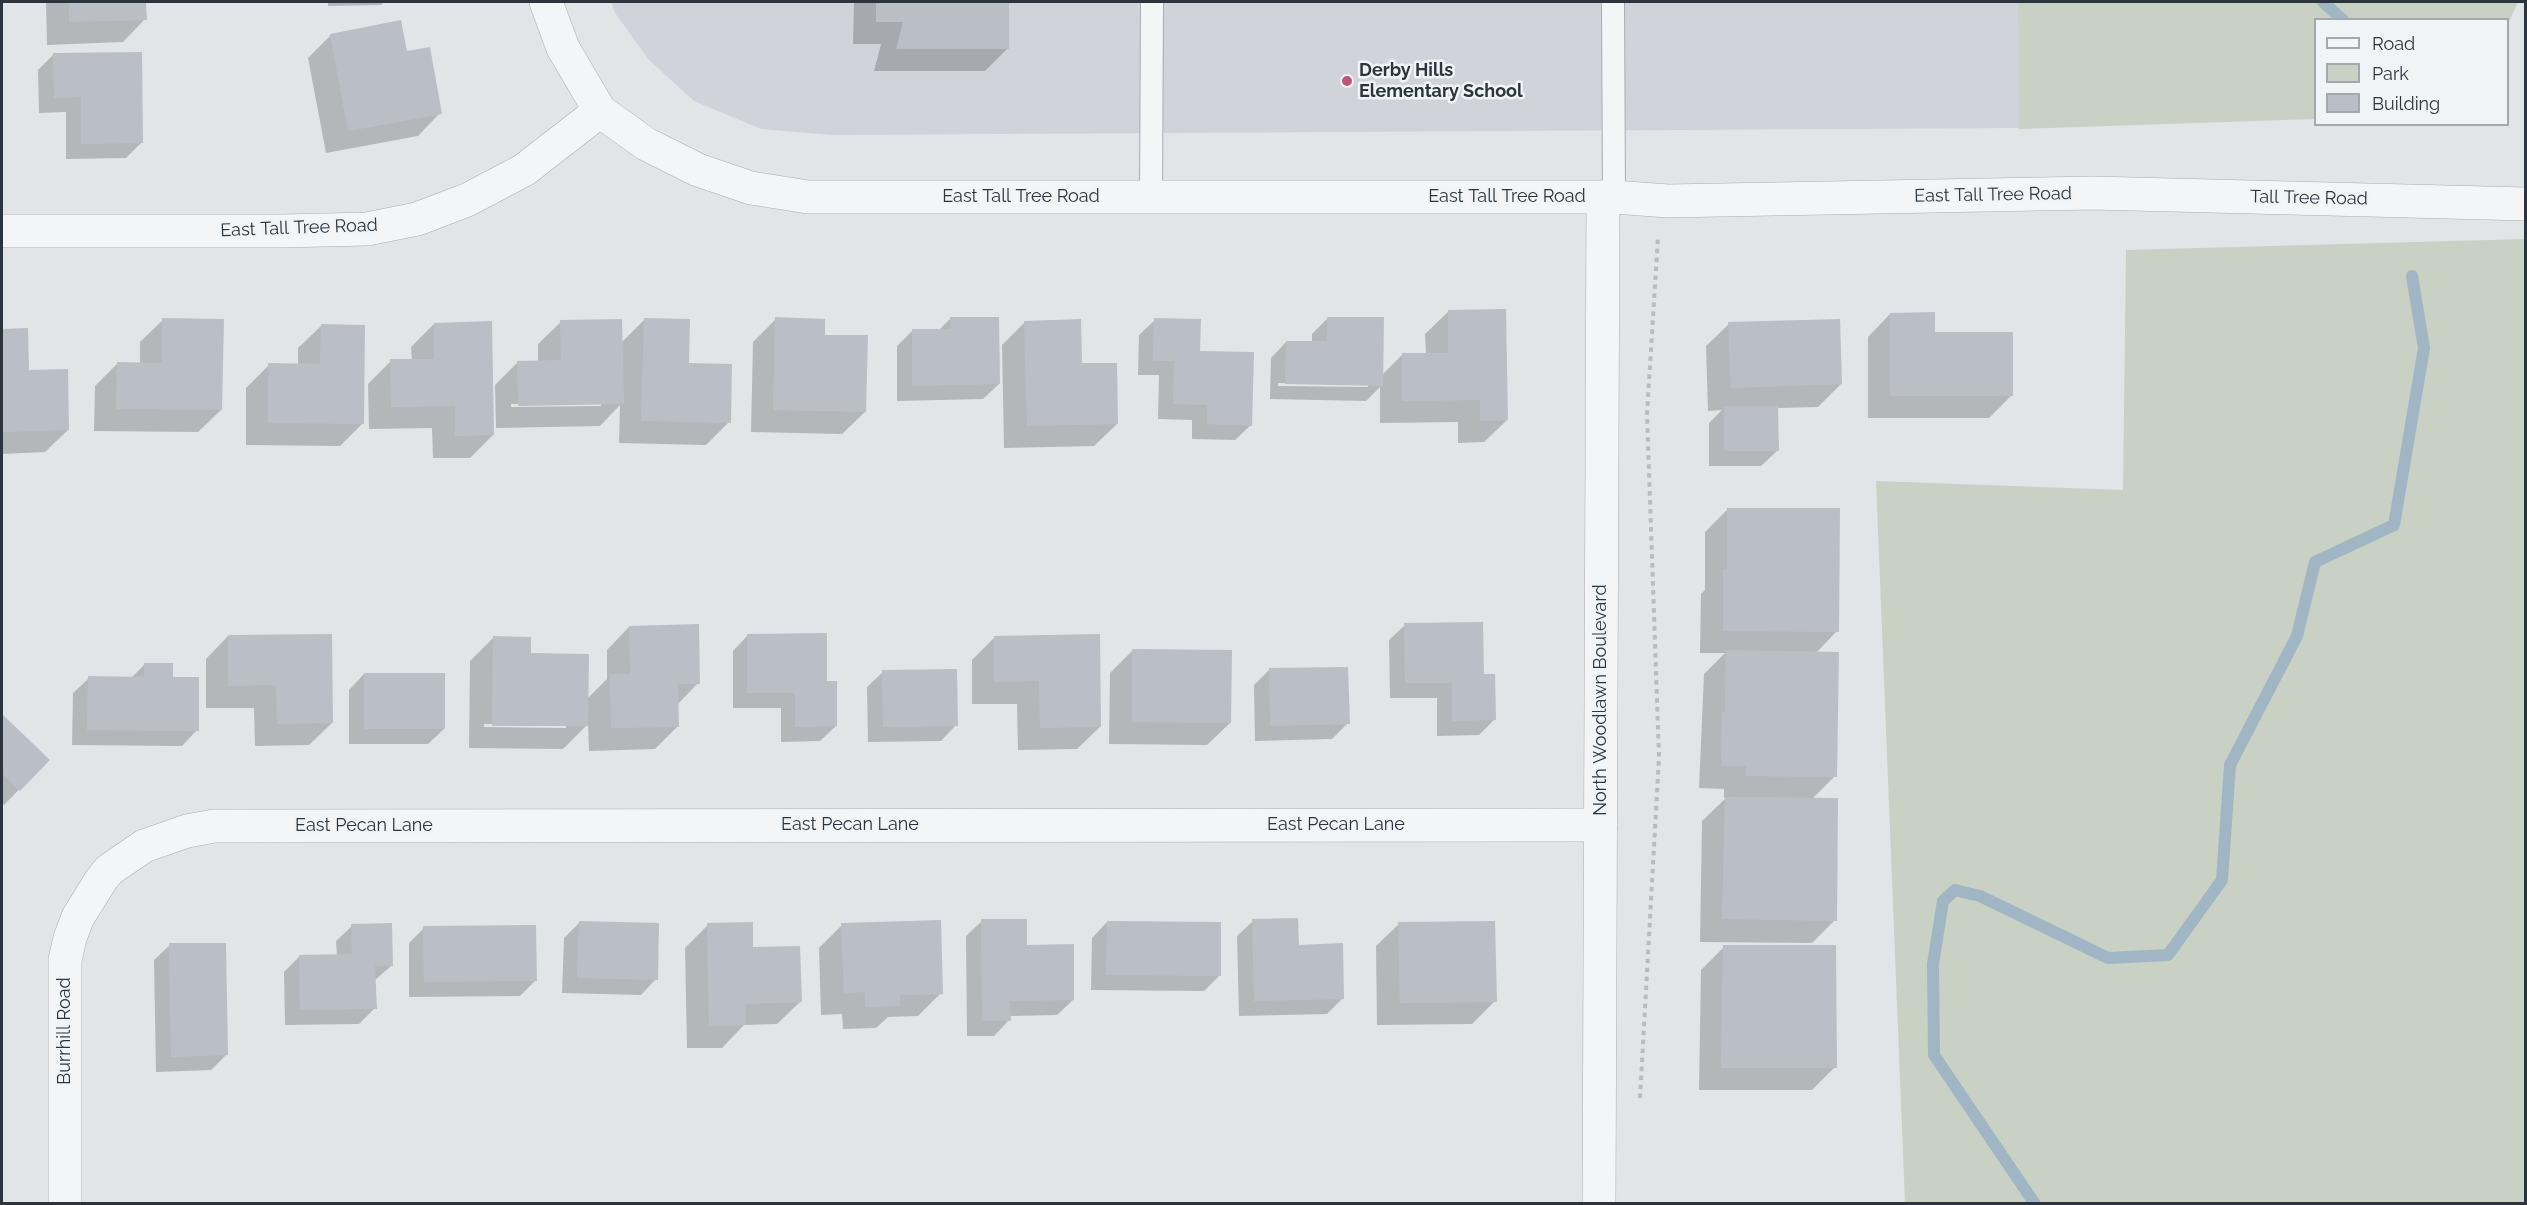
<!DOCTYPE html>
<html>
<head>
<meta charset="utf-8">
<style>
	body { margin:0 }
	#map { position:relative; width:2527px; height:1205px; overflow:hidden; background:#e1e5e8; font-family:Raleway,sans-serif }
	canvas { display:block }
	.frame { position:absolute; inset:0; border:3px solid #2c353e; pointer-events:none }
	.legend { position:absolute; left:2314px; top:18px; width:195px; height:108px; box-sizing:border-box; background:#f1f4f6; border:2px solid #a2a8ac; margin:0; padding:8px 10px; list-style:none; font-size:18px; color:#2c353e }
	.legend li { display:flex; align-items:center; gap:12px; height:30px }
	.legend b { width:30px; border:2px solid #a2a8ac }
</style>
</head>
<body>
<div id="map">
<canvas width="2527" height="1205"></canvas>
<div class="frame"></div>
<ul class="legend">
<li><b style="height:8px;background:#f4f5f7"></b>Road</li>
<li><b style="height:16px;background:#c9d1c4"></b>Park</li>
<li><b style="height:16px;background:#b9bfc5"></b>Building</li>
</ul>
</div>
<script>
const c = document.querySelector('canvas').getContext('2d');
c.lineJoin = 'round';
function fill(path, color) { c.fillStyle = color; c.fill(path, 'evenodd'); }
const shape = rows => new Path2D(rows.map(r => 'M' + r).join(''));
function stroke(path, color, width, dash) { c.strokeStyle = color; c.lineWidth = width; c.lineCap = dash ? 'butt' : 'round'; c.setLineDash(dash || []); c.stroke(path); }
function drawText(font, color, halo, rows, align = 'center') {
  c.font = font + ' Raleway,sans-serif'; c.lineWidth = 5; c.setLineDash([]); c.textBaseline = 'middle'; c.strokeStyle = halo; c.fillStyle = color; for (const [text, x, y, turn = 0] of rows) {
    c.save(); c.translate(x, y); c.rotate((+turn || 0) * Math.PI / 180); c.textAlign = isNaN(turn) ? turn : align; if (halo) c.strokeText(text, 0, 0); c.fillText(text, 0, 0); c.restore();
  }
}
fill(shape([
	[611,2,2022,2,2021,128,833,135,761,129,694,101,649,60,615,13]
]), '#d0d4da');
fill(shape([
	[2018,2,2518,2,2508,24,2508,20,2316,20,2315,119,2019,129],
	[2525,239,2525,1203,1905,1203,1876,481,2123,490,2126,250]
]), '#c9d1c4');
fill(shape([
	[46,2,145,2,145,19,123,42,47,45],
	[328,2,384,2,381,5,328,6],
	[854,2,1008,2,1008,48,985,71,874,71,881,44,853,44],
	[331,35,406,53,440,113,418,136,326,153,308,58],
	[54,54,142,142,126,158,66,159,66,112,39,113,38,70],
	[1448,312,1507,420,1484,442,1458,443,1458,422,1380,423,1380,387,1366,401,1270,399,1271,358,1286,342,1312,343,1312,334,1328,318,1381,376,1402,355,1426,354,1425,334],
	[1278,383,1368,384,1368,387,1278,386],
	[1890,314,1934,334,2012,395,1989,418,1868,418,1868,337],
	[776,319,823,336,865,412,842,434,751,432,753,342],
	[950,319,999,384,983,399,897,401,897,346,912,331,939,330],
	[163,320,221,410,198,432,94,431,95,386,118,363,140,364,140,342],
	[644,320,688,364,729,422,706,445,619,443,620,405,600,426,496,428,495,385,518,362,538,362,538,344,561,322,621,343],
	[601,403,601,406,511,407,511,404],
	[1155,320,1199,352,1251,425,1235,440,1192,439,1192,420,1158,419,1159,375,1138,375,1139,335],
	[1025,322,1081,365,1117,424,1094,446,1004,448,1002,345],
	[434,324,493,435,470,458,433,458,432,428,369,429,368,384,391,361,412,360,411,347],
	[1729,324,1841,384,1818,407,1777,408,1777,451,1761,466,1709,466,1709,423,1722,410,1708,411,1706,346],
	[321,326,362,424,340,446,246,445,246,388,269,365,298,365,298,348],
	[2,330,27,330,28,371,68,430,45,452,2,454],
	[1728,509,1837,631,1816,653,1835,776,1812,799,1835,920,1812,943,1700,942,1702,821,1726,798,1724,798,1724,789,1699,788,1704,674,1725,653,1700,653,1701,594,1705,590,1705,532],
	[1405,625,1494,720,1479,735,1437,736,1437,698,1390,698,1389,640],
	[629,627,698,683,677,705,677,727,655,749,589,751,588,724,563,749,469,748,470,661,493,638,529,654,586,700,607,679,607,650],
	[484,724,566,725,566,728,484,727],
	[748,635,836,726,820,741,781,742,781,708,733,708,733,651],
	[228,636,332,723,309,745,255,746,254,708,206,708,206,659],
	[995,637,1100,727,1077,749,1018,750,1017,704,972,704,972,660],
	[1133,650,1230,723,1207,745,1109,744,1110,673],
	[145,664,197,730,182,746,72,745,73,693,89,678,131,678],
	[1269,670,1348,723,1332,739,1255,741,1254,685],
	[883,672,956,725,941,741,868,742,867,687],
	[364,674,444,729,428,744,349,744,349,690],
	[2,716,48,760,4,805,2,803],
	[982,921,1025,946,1073,1000,1057,1015,1009,1016,1009,1020,994,1036,967,1036,966,936],
	[1253,921,1298,946,1343,998,1327,1014,1239,1016,1237,936],
	[1107,922,1219,976,1204,991,1091,990,1092,938],
	[579,923,656,979,641,995,562,993,564,938],
	[1399,924,1495,1001,1472,1024,1377,1025,1376,946],
	[708,925,752,949,800,1002,777,1024,744,1025,722,1048,687,1048,685,948],
	[842,925,941,993,918,1016,888,1017,876,1028,843,1029,842,1014,821,1015,819,948],
	[352,926,392,965,374,981,375,1008,359,1024,285,1025,284,972,300,956,337,956,336,941],
	[424,928,536,980,520,996,409,997,409,943],
	[170,945,226,1055,211,1070,156,1072,154,960],
	[1724,947,1835,1067,1812,1090,1699,1090,1701,970]
]), '#0003');
stroke(shape([
	[2323,2,2343,20],
	[2035,1204,1934,1055,1933,964,1943,901,1955,890,1980,896,2108,958,2168,955,2222,880,2230,765,2297,636,2315,562,2394,525,2424,348,2412,276]
]), '#a1b6c4', 12);
fill(shape([
	[69,2,146,2,147,20,69,22],
	[876,2,1009,2,1009,49,896,49,903,22,876,22],
	[401,20,407,51,430,47,442,114,348,131,330,34],
	[142,52,143,143,81,144,81,97,54,98,53,53],
	[1506,309,1508,420,1480,421,1480,400,1402,401,1402,353,1448,353,1448,310],
	[1935,312,1935,332,2013,332,2013,396,1890,396,1890,313],
	[775,317,825,319,825,335,868,335,866,412,773,410],
	[950,317,999,317,1000,384,912,386,912,329,950,329],
	[1327,317,1384,317,1383,386,1285,384,1286,341,1327,341],
	[162,318,224,319,222,410,116,409,117,362,162,363],
	[644,318,690,319,689,363,732,364,731,423,641,421],
	[1154,318,1201,319,1200,351,1254,352,1252,426,1207,424,1207,405,1173,404,1174,361,1153,361],
	[622,319,624,404,518,406,517,361,561,360,560,320],
	[1081,319,1082,363,1117,363,1118,424,1027,426,1024,321],
	[1840,319,1842,384,1731,388,1728,322],
	[492,321,494,435,455,436,455,406,391,407,390,359,434,359,434,323],
	[321,324,365,325,364,424,268,423,268,363,320,364],
	[28,328,29,370,68,369,69,430,2,432,2,329],
	[1724,406,1778,406,1779,451,1724,451],
	[1727,508,1840,508,1839,632,1723,631,1723,569,1727,569],
	[1483,622,1484,674,1495,674,1496,720,1452,721,1452,683,1405,683,1404,623],
	[699,624,700,684,678,684,679,727,611,728,610,674,630,674,629,626],
	[827,633,827,681,837,681,837,726,795,727,795,693,747,693,747,634],
	[332,634,333,723,277,724,276,685,228,686,228,635],
	[1100,634,1101,727,1040,728,1039,681,994,682,994,636],
	[493,636,531,637,531,653,589,654,588,726,492,726],
	[1132,649,1232,650,1231,723,1132,722],
	[1726,650,1839,652,1837,777,1746,776,1746,766,1721,766,1722,712,1725,712],
	[144,663,173,663,173,677,199,677,199,731,87,730,88,676,144,677],
	[1348,667,1350,724,1270,726,1269,668],
	[957,669,958,726,883,727,882,670],
	[364,673,445,673,445,729,364,729],
	[2,714,50,760,20,791,2,773],
	[1725,797,1838,798,1837,921,1722,919],
	[1298,918,1299,945,1343,943,1344,999,1254,1001,1252,919],
	[981,919,1027,919,1027,945,1074,944,1074,1000,1010,1001,1011,1021,982,1021],
	[941,920,943,994,900,995,900,1006,865,1007,865,992,844,993,841,923],
	[579,921,659,923,658,980,577,978],
	[1107,921,1221,922,1221,976,1106,975],
	[1495,921,1497,1002,1400,1003,1398,922],
	[753,922,753,947,800,946,802,1002,746,1004,746,1025,709,1026,707,923],
	[392,923,393,966,375,966,377,1009,300,1010,299,955,352,954,351,924],
	[536,925,537,981,424,982,423,926],
	[169,943,226,943,228,1055,171,1057],
	[1723,945,1836,945,1837,1068,1721,1068]
]), '#b9bfc5');
const service = shape([
	[1613,2,1614,197],
	[1151,197,1152,2]
]);
const minor = shape([
	[2,231,282,231,367,229,417,219,467,200,524,170,600,111],
	[65,1204,65,960,70,938,78,917,101,880,109,870,144,846,187,831,214,826,1601,825]
]);
const tertiary = shape([
	[546,2,563,48,600,111,646,144,698,170,751,188,808,197,1614,197,1668,201,2093,193,2526,204],
	[1599,1204,1603,197]
]);
stroke(service, '#a7adb2', 24);
stroke(minor, '#a7adb2', 34);
stroke(tertiary, '#a7adb2', 34);
stroke(shape([
	[1640,1098,1659,757,1647,414,1658,237]
]), '#b8bbc0', 4, [4.5, 4.5]);
stroke(service, '#f4f5f7', 22);
stroke(minor, '#f4f5f7', 33);
stroke(tertiary, '#f4f5f7', 33);
for (const [x, y, r, color] of [
	[1347,81,6,"#bf5571"]
]) { const dot = new Path2D(); dot.arc(x, y, r, 0, 2 * Math.PI); c.fillStyle = color; c.fill(dot); stroke(dot, '#f1f4f6', 2); }
drawText('bold 18px', '#2c353e', '#f1f4f6', [
	["Derby Hills",1359,71],
	["Elementary School",1359,92]
], 'left');
drawText('18px', '#2c353e', '#f1f4f6', [
	["East Tall Tree Road",1993,195,-1],
	["East Tall Tree Road",1021,197],
	["East Tall Tree Road",1507,197],
	["Tall Tree Road",2309,198,1],
	["East Tall Tree Road",299,228,-2],
	["North Woodlawn Boulevard",1601,700,-90],
	["East Pecan Lane",850,825],
	["East Pecan Lane",1336,825],
	["East Pecan Lane",364,826],
	["Burrhill Road",65,1031,-90]
]);
</script>
</body>
</html>
